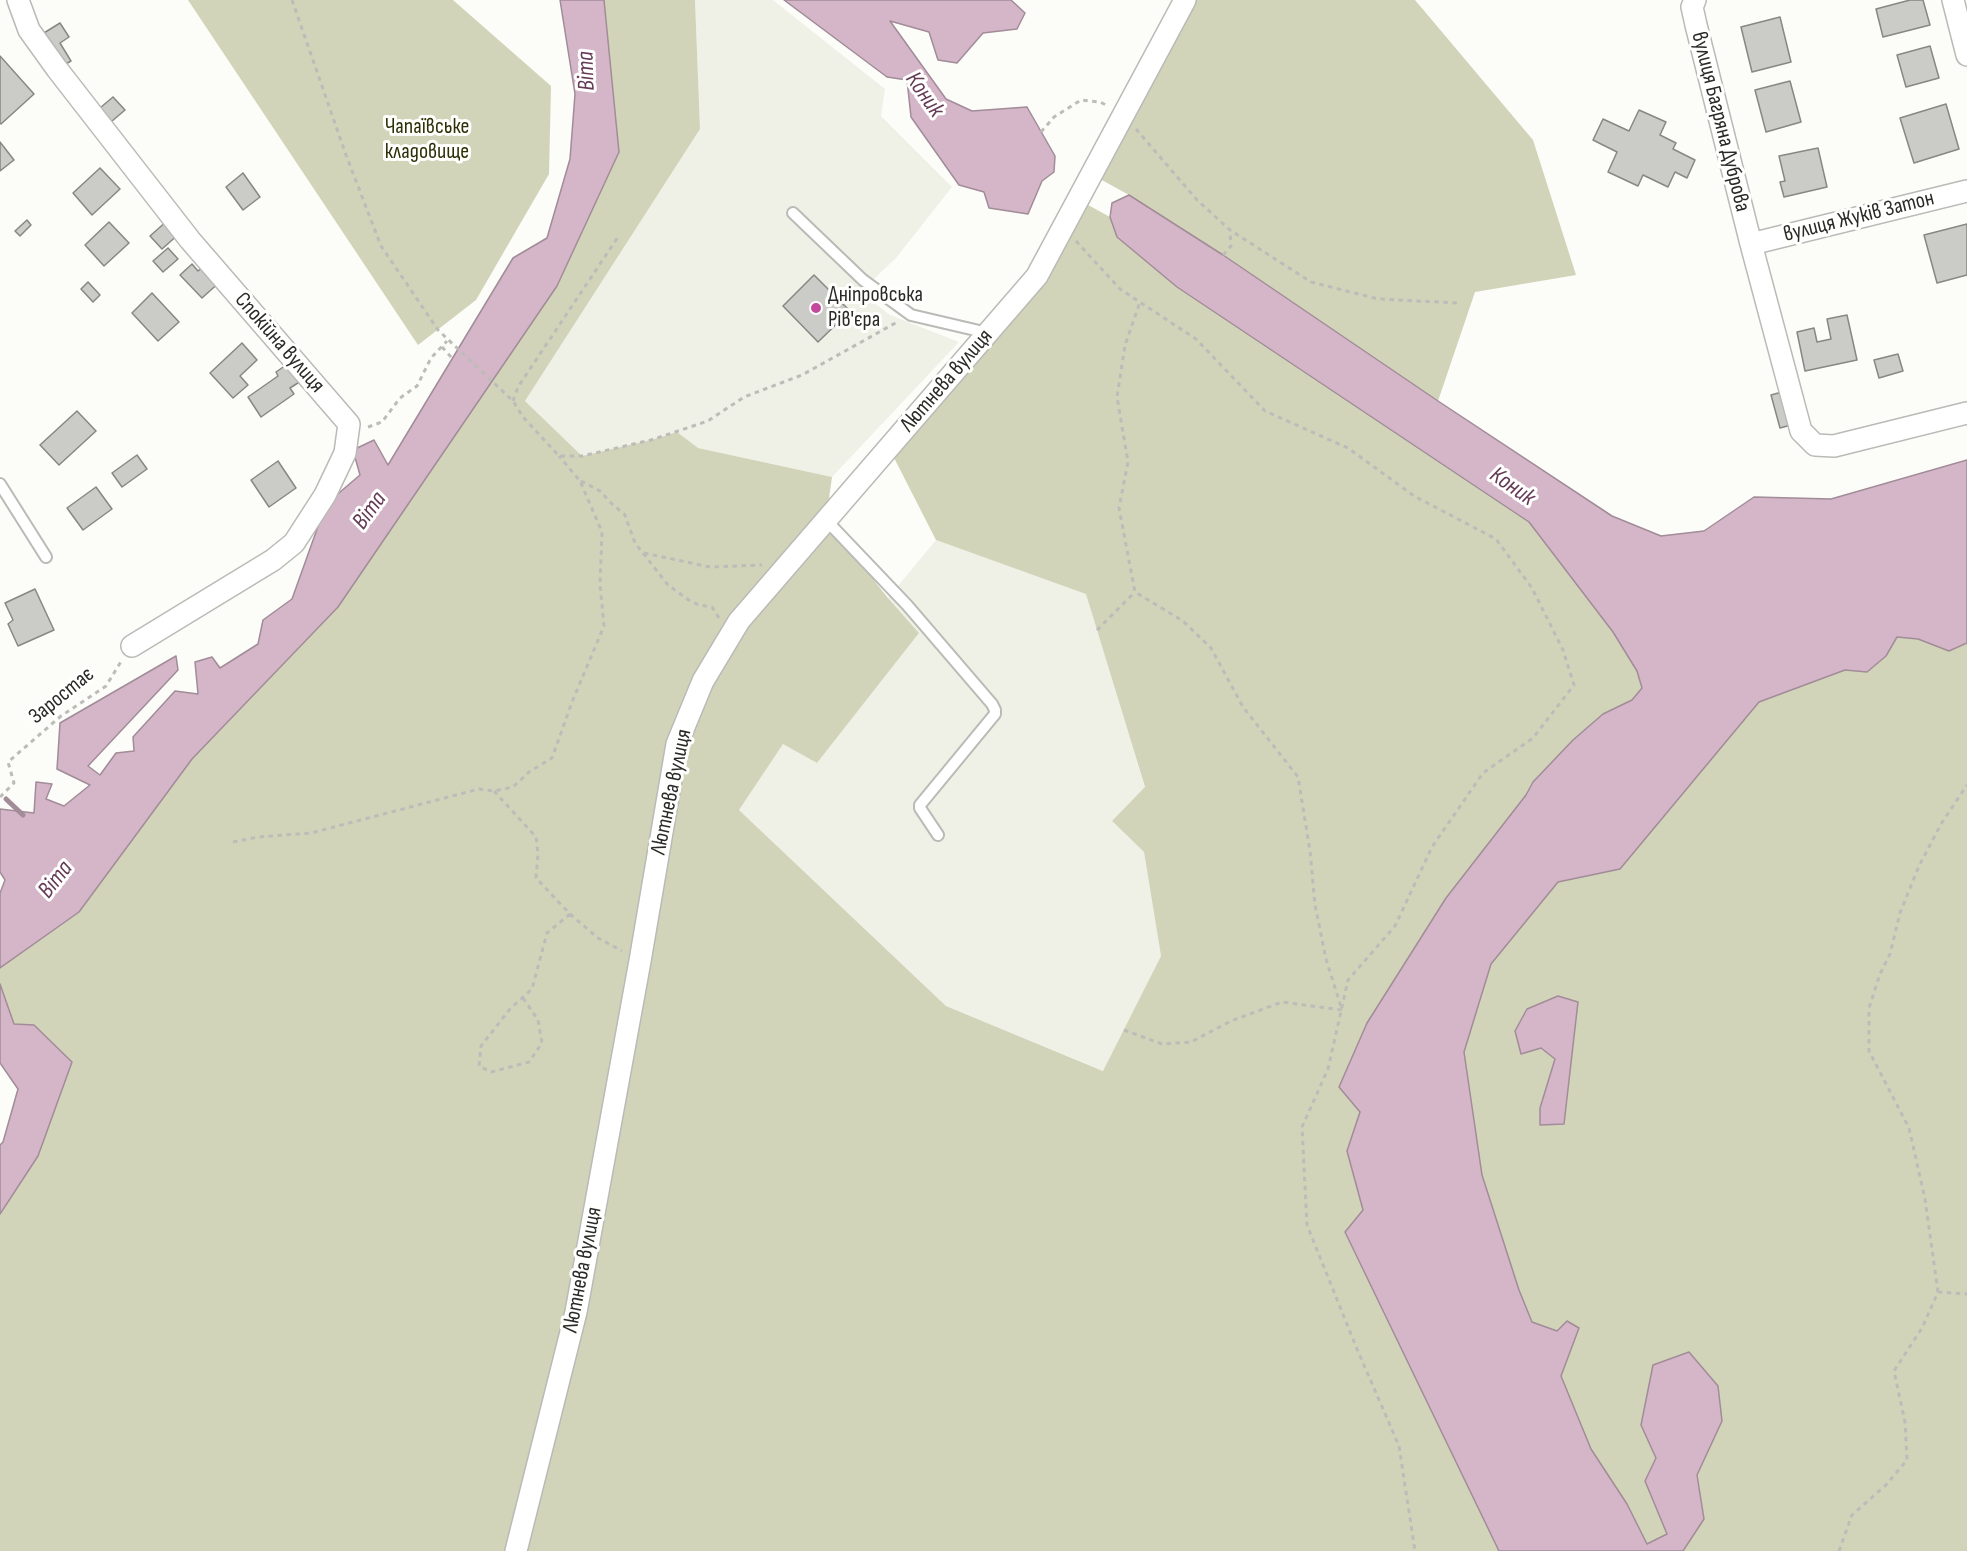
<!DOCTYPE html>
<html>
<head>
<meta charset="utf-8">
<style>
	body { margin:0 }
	canvas { display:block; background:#fcfcf8 }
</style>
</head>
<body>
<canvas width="1967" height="1551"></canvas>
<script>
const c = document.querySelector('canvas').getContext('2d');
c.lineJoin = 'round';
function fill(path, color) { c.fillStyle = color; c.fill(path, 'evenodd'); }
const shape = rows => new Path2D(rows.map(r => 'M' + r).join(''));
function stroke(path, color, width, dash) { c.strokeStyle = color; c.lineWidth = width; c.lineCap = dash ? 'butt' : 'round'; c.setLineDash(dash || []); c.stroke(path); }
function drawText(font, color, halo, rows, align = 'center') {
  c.font = font + ' "Sofia Sans Condensed",sans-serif'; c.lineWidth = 6; c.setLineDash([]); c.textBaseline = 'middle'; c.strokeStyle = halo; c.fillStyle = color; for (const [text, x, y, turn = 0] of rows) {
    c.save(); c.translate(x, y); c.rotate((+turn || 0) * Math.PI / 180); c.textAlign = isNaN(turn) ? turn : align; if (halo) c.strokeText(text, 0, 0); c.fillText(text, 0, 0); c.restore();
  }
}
fill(shape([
	[695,0,773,0,885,89,881,116,952,187,896,258,860,292,890,315,959,342,832,477,697,448,677,432,651,440,582,456,525,401,700,129],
	[936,540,1086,593,1145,788,1113,822,1144,852,1161,956,1104,1071,946,1006,739,810,783,743,817,763,919,633,888,598]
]), '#f0f1e6');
fill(shape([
	[188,0,453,0,551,86,549,174,476,300,418,345],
	[604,0,695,0,700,129,525,401,582,456,651,440,677,432,698,448,832,477,826,520,888,598,919,633,817,763,783,744,739,810,946,1006,1103,1071,1161,956,1144,852,1112,821,1145,787,1086,594,936,540,889,448,1037,276,1079,200,1110,217,1117,237,1177,287,1529,522,1613,632,1637,671,1642,688,1632,700,1603,714,1533,782,1526,795,1446,898,1367,1023,1360,1112,1347,1151,1363,1210,1345,1233,1499,1551,0,1551,0,1214,38,1156,14,1024,0,984,0,968,79,912,192,759,338,607,557,286,619,152],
	[1196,0,1415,0,1533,140,1576,275,1475,292,1438,401,1223,255,1129,195,1100,179],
	[1896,637,1918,639,1949,651,1967,643,1967,1551,1683,1551,1704,1519,1697,1475,1722,1421,1641,1425,1656,1458,1645,1481,1667,1534,1647,1544,1627,1504,1591,1449,1561,1376,1579,1328,1557,1331,1532,1322,1519,1290,1482,1175,1464,1052,1491,964,1558,882,1620,869,1759,702,1845,670,1867,672,1886,656]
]), '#d2d4b9');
const water = shape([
	[560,0,604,0,619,152,557,286,338,607,192,759,79,912,0,968,0,893,5,880,0,872,0,809,34,813,36,782,52,784,46,799,64,806,90,785,57,769,60,723,176,656,178,670,88,766,100,775,116,753,134,751,133,737,175,691,198,694,195,662,212,657,220,668,258,644,263,620,292,599,326,504,360,475,353,450,374,440,388,465,513,258,547,238,570,159,575,94,560,0],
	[784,0,1011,0,1025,13,1017,29,983,33,957,63,938,60,929,32,890,21,946,99,972,111,1027,107,1055,156,1054,172,1042,181,1028,214,989,208,984,192,959,185,911,117,907,80,887,77,784,0],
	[1129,195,1223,255,1438,401,1612,516,1661,536,1704,531,1754,497,1831,499,1967,460,1967,643,1949,651,1918,639,1897,637,1886,656,1867,672,1845,670,1759,702,1620,869,1558,882,1491,964,1464,1052,1482,1175,1519,1290,1532,1322,1557,1331,1567,1321,1579,1328,1561,1376,1591,1449,1627,1504,1647,1544,1667,1534,1645,1481,1656,1458,1641,1425,1653,1365,1689,1352,1718,1386,1722,1421,1697,1475,1704,1519,1683,1551,1499,1551,1345,1232,1363,1210,1347,1151,1360,1112,1339,1087,1367,1023,1446,898,1526,795,1533,782,1573,740,1603,714,1632,700,1642,688,1637,671,1613,632,1529,522,1177,287,1117,237,1110,217,1112,203,1129,195],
	[0,984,14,1024,34,1025,72,1062,38,1156,0,1214,0,1145,3,1142,18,1089,0,1063,0,984],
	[1558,996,1578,1002,1564,1124,1540,1125,1540,1108,1555,1059,1541,1048,1521,1054,1515,1031,1527,1009,1558,996]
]);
fill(water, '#d4b6c8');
stroke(water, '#a18c98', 1.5);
stroke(shape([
	[6,799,23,815]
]), '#a18c98', 5);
const building = shape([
	[1910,0,1923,0,1930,25,1883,37,1876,9,1910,0],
	[1780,17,1791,62,1752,72,1741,27,1780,17],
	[60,23,69,37,60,43,71,61,59,68,39,36,60,23],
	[1930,46,1939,78,1906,87,1897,55,1930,46],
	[0,56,34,94,1,124,0,123,0,56],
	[1790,81,1801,122,1766,132,1755,90,1790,81],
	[113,97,125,110,105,127,94,113,113,97],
	[1946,104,1959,149,1914,163,1900,118,1946,104],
	[1639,110,1666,122,1660,135,1676,143,1673,149,1695,160,1687,178,1675,172,1668,187,1643,175,1638,186,1608,172,1617,152,1593,140,1603,119,1629,131,1639,110],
	[0,142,14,160,0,171,0,142],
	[1818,148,1827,187,1784,197,1780,182,1785,181,1779,156,1818,148],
	[100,168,120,189,92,215,73,193,100,168],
	[243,173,260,197,243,210,226,187,243,173],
	[27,220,31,225,20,236,15,231,27,220],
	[168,220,180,233,162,249,150,236,168,220],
	[109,222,129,243,104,266,85,245,109,222],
	[1967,224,1967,275,1937,283,1924,235,1967,224],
	[168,248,178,259,163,272,153,261,168,248],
	[207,263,222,280,202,298,180,275,192,264,198,271,207,263],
	[814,275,850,311,818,342,783,306,814,275],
	[88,282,100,295,93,302,81,289,88,282],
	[152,293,179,322,158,341,132,313,152,293],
	[1847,315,1857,360,1805,371,1797,332,1814,328,1817,342,1831,339,1827,319,1847,315],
	[242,343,257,360,240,376,248,385,233,398,210,373,242,343],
	[1898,354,1903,371,1879,378,1874,360,1898,354],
	[289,363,301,381,290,388,294,394,261,417,248,397,278,376,276,372,289,363],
	[1782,392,1791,425,1780,428,1771,395,1782,392],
	[77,411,96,431,59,465,40,445,77,411],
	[137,455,147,469,122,487,112,473,137,455],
	[278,461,296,488,269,507,251,480,278,461],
	[96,487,112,509,83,530,67,508,96,487],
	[35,589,54,630,18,646,8,624,13,620,5,603,35,589]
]);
fill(building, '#cbcbc7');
stroke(building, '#878784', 1.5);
const lane = shape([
	[793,213,863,280,911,315,988,333],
	[0,484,46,557],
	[826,520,907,605,992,704,995,710,995,714,920,805,920,808,938,835]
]);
const street = shape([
	[18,0,29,30,57,69,190,240,349,424,345,453,325,495,294,543,273,560,132,646],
	[1695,0,1692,7,1696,25,1751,244,1801,431,1815,445,1834,446,1967,413],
	[1953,0,1967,55],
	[1751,244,1967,191],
	[516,1551,576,1312,640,961,677,744,703,681,739,621,1037,276,1185,0]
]);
stroke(lane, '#babab7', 14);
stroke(street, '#babab7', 24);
stroke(shape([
	[292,0,346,155,381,246,438,330,513,401,523,417,559,456,582,456,651,440,708,421,744,397,802,375,899,321],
	[1136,129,1197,200,1230,230,1311,282,1378,299,1457,303],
	[1041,132,1054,117,1081,100,1100,102,1106,105],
	[1076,241,1120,289,1196,339,1265,411,1348,448,1414,496,1496,539,1532,588,1563,650,1574,685,1533,738,1483,773,1432,847,1395,926,1348,980,1328,1069,1302,1127,1307,1225,1357,1349,1399,1446,1415,1551],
	[1223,255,1231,246,1230,230],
	[442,347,452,358],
	[513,401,518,387,618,237],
	[368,427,382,422,400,398,417,386,431,358,447,341],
	[581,481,600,491,611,503,625,515,635,543,668,585,690,601,699,605,712,607,719,618],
	[644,553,710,567,762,565],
	[1097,630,1135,592],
	[494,791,536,837,538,854,536,878,570,914,598,938,622,951],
	[0,797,14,783,8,762,61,716,106,686,122,660],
	[233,842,258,837,311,833,479,789,494,791,513,787,529,772,552,758,572,702,604,626,600,585,602,532,580,481,559,456],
	[523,998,538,1020,542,1043,529,1062,491,1072,479,1066,481,1046,510,1009,532,989,547,933,570,914],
	[1124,1030,1162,1044,1191,1042,1231,1021,1282,1002,1342,1010,1326,959,1315,905,1310,851,1298,777,1243,707,1211,648,1183,621,1135,592,1119,508,1128,462,1117,397,1125,345,1140,302],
	[1938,1292,1925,1199,1909,1128,1869,1051,1869,1008,1880,974,1890,954,1900,913,1919,866,1941,824,1967,785],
	[1839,1551,1852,1515,1886,1485,1907,1460,1905,1422,1894,1371,1922,1328,1938,1292,1967,1294]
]), '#bcbcb9', 3, [4.5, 4.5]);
stroke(lane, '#fff', 10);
stroke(street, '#fff', 21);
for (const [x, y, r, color] of [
	[816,308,6,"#c2499c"]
]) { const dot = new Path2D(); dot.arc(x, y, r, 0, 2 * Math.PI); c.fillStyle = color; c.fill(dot); stroke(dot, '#fffffe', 2); }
drawText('22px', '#2a2a29', '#fffffe', [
	["вулиця Багряна Дуброва",1720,122,76],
	["вулиця Жуків Затон",1859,217,-14],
	["Спокійна вулиця",279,343,49],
	["Лютнева вулиця",947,381,-49],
	["Заростає",62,696,-39],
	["Лютнева вулиця",672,792,-78],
	["Лютнева вулиця",583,1270,-79]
]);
drawText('22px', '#2f3008', '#fffffe', [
	["Чапаївське",427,127],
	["кладовище",427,152]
]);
drawText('22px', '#2a2a29', '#fffffe', [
	["Дніпровська",828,295],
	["Рів'єра",828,320]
], 'left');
drawText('italic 24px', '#653a56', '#fffffe', [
	["Віта",587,71,-92],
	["Коник",924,95,55],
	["Коник",1512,487,35],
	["Віта",370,511,-54],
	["Віта",56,880,-52]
]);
</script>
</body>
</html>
